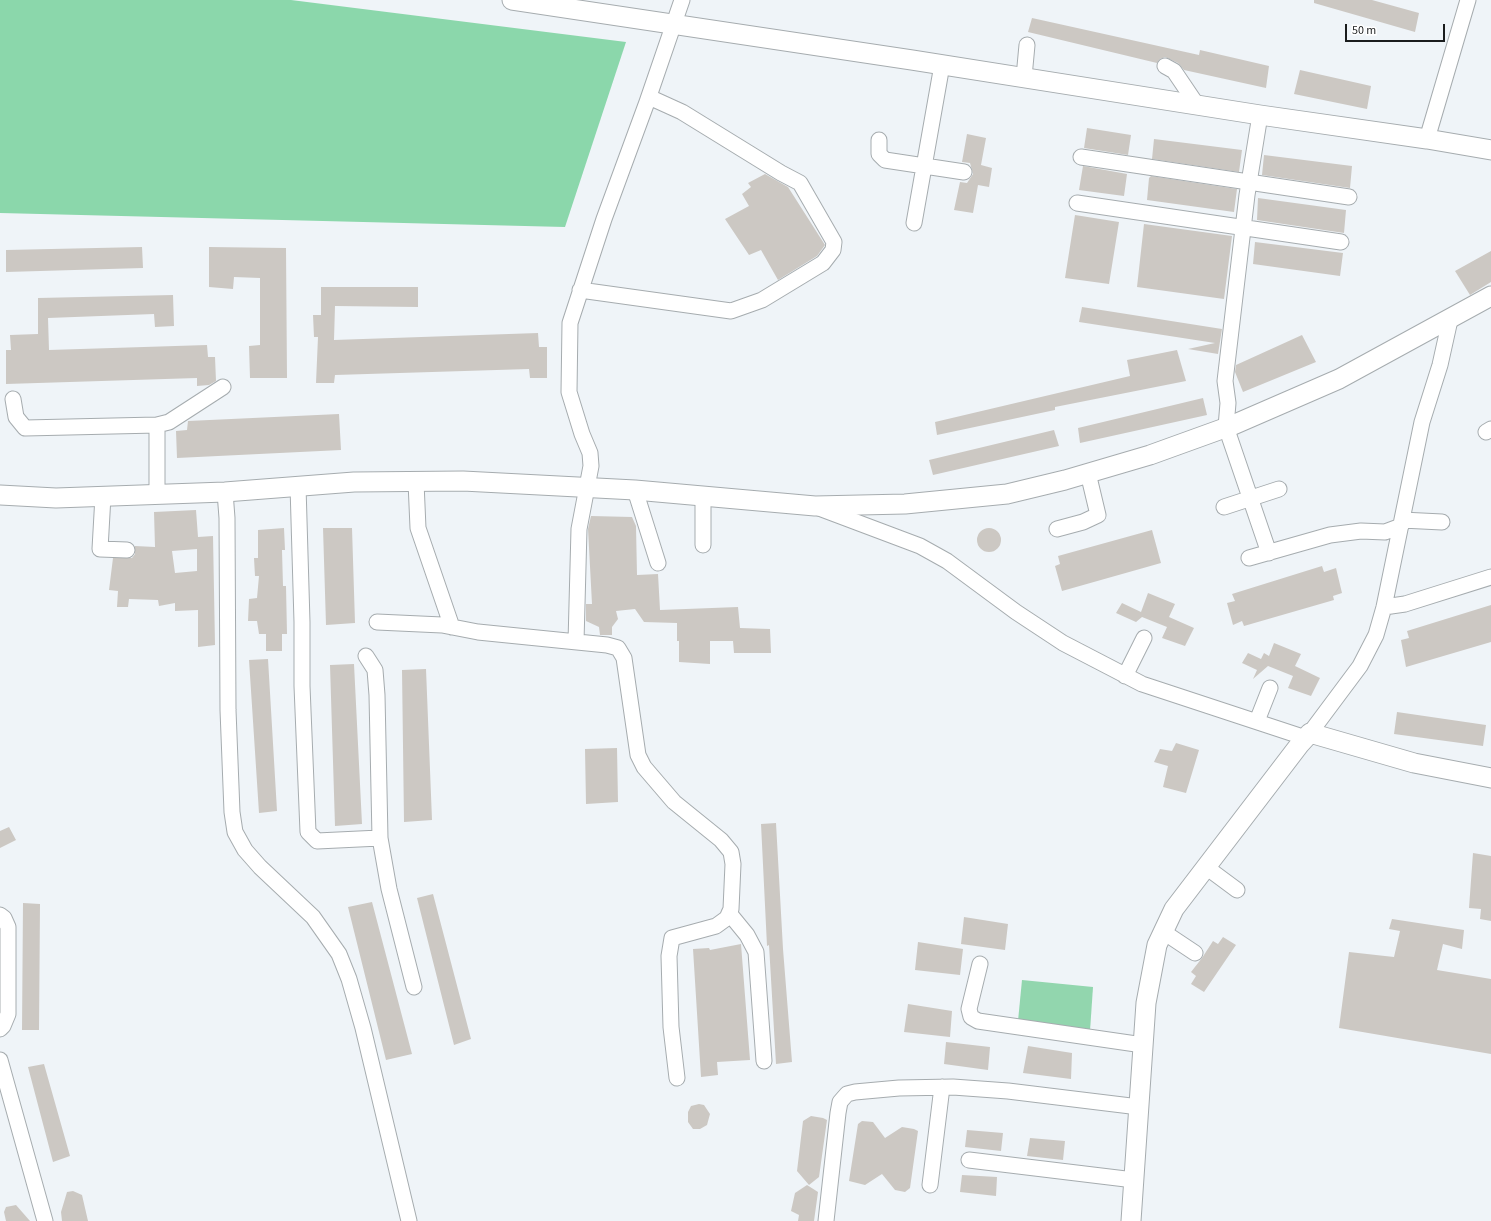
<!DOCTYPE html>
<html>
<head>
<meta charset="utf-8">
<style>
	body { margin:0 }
	#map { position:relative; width:1491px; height:1221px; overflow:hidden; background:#eff4f8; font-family:"Source Sans 3",sans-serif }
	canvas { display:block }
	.scale { position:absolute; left:1345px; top:24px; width:100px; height:18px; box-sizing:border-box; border:2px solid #1a1c1d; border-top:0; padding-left:5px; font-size:12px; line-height:14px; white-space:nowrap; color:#1a1c1d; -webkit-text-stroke:3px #fff; paint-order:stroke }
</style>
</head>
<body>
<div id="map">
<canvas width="1491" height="1221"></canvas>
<div class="scale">50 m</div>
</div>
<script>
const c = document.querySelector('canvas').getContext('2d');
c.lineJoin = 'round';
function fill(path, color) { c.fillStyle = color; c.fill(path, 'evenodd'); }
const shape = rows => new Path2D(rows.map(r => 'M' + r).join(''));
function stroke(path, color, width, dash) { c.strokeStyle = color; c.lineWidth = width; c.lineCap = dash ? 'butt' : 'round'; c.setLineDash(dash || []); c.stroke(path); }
fill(shape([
	[1022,980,1093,987,1090,1031,1018,1021]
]), '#92d6ae');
fill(shape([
	[0,0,291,0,626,42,565,227,0,213]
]), '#8bd7ab');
fill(shape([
	[1314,0,1372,0,1419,13,1415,32,1314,3],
	[1032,18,1199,55,1200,50,1269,66,1266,88,1184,70,1178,63,1165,57,1160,59,1157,63,1028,32],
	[1300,70,1371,86,1367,109,1294,94],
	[1087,128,1131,135,1128,155,1084,148],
	[967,134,986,138,981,165,992,168,989,187,978,185,973,213,954,210,960,182,967,183,973,174,970,163,962,162],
	[1154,139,1242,150,1239,172,1152,159],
	[1264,155,1352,166,1350,188,1262,175],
	[1083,166,1127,174,1124,196,1079,190],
	[765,174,788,187,825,245,817,256,778,280,761,250,749,255,725,219,749,206,742,194,751,187,748,183],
	[1151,176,1237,189,1234,212,1147,200,1149,178],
	[1258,198,1346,210,1344,233,1257,220],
	[1075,215,1119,222,1109,284,1065,278],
	[1144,224,1232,236,1224,299,1137,287],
	[1255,242,1343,253,1340,276,1253,264],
	[142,247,143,268,6,272,6,250],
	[209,247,286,248,287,378,250,378,249,346,260,345,260,278,234,277,233,289,209,287],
	[1491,251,1491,282,1470,295,1455,271],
	[321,287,418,287,418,307,335,306,334,340,538,333,539,347,547,347,547,378,530,378,529,369,335,375,334,383,316,383,318,337,314,337,313,315,321,315],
	[173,295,174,326,155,327,154,314,48,318,49,350,207,345,208,357,215,357,216,381,209,385,197,386,197,378,6,384,6,350,11,350,10,335,38,334,38,298],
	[1082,307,1222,329,1218,354,1188,349,1215,343,1079,322],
	[1302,335,1316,362,1243,392,1235,372,1236,365],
	[1177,350,1186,381,1055,407,1055,410,937,435,935,422,1130,376,1127,360],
	[1203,398,1207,415,1080,443,1078,428],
	[339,414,341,450,177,458,176,431,187,430,188,421],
	[1054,430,1059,446,933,475,929,460],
	[196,510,198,537,213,536,215,645,198,647,198,610,175,611,175,603,159,606,158,600,129,599,128,607,117,607,118,591,109,590,113,558,132,558,135,554,135,546,155,547,154,512],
	[197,549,197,571,175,573,172,551],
	[591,516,632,517,636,526,637,575,658,574,660,610,738,607,740,628,770,629,771,653,734,653,733,641,710,641,710,664,679,662,679,641,677,641,677,623,644,622,635,609,616,611,618,619,612,627,612,635,600,635,599,627,586,621,586,604,592,604,588,529],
	[284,528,285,550,282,550,283,586,286,586,287,634,282,634,282,651,266,651,266,634,259,634,257,621,248,621,249,599,257,598,259,576,255,576,254,558,258,558,258,530],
	[323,528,352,528,355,623,326,625],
	'977 540a12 12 0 1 1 24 0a12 12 0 1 1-24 0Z',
	[1152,530,1161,563,1062,591,1055,566,1060,564,1058,556],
	[1322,566,1324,572,1336,568,1342,593,1333,596,1334,600,1244,626,1242,621,1233,625,1227,603,1235,601,1232,594],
	[1148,593,1175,604,1169,617,1194,628,1185,646,1162,638,1167,627,1142,617,1136,622,1116,613,1122,603,1141,612],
	[1491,605,1491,642,1406,667,1401,640,1409,638,1407,631],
	[1274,643,1301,654,1295,666,1320,678,1311,696,1288,688,1293,676,1268,666,1253,679,1257,670,1242,663,1248,653,1261,659,1264,653,1269,656],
	[268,659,277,811,259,813,249,660],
	[354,664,362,824,335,826,330,665],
	[426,669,432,820,404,822,402,670],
	[1397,712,1486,725,1483,746,1394,734],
	[1176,743,1199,750,1186,793,1163,787,1168,766,1154,762,1160,749,1172,751],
	[617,748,618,802,586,804,585,749],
	[776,823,783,949,792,1062,776,1064,769,945,767,946,761,824],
	[9,827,16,840,0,848,0,831],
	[1473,853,1491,856,1491,921,1480,919,1481,909,1469,908],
	[433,894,471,1039,454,1045,417,898],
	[372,902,412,1054,386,1060,348,907],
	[23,903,40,904,39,1030,22,1030],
	[964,917,1008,924,1005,950,961,944],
	[1392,919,1464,930,1462,949,1443,944,1437,970,1491,979,1491,1054,1339,1028,1349,952,1394,957,1400,931,1389,929],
	[1223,937,1236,945,1204,992,1191,984,1196,976,1191,972,1202,958,1213,941,1218,944],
	[918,942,963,949,960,975,915,970],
	[741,944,750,1060,717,1062,718,1075,701,1077,693,949,709,948,710,950],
	[908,1004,952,1011,950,1037,904,1032],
	[946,1042,990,1047,988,1070,944,1064],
	[1028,1046,1072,1053,1071,1079,1023,1073],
	[44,1064,70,1156,53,1162,28,1067],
	[699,1104,704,1105,710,1114,707,1125,700,1129,693,1129,688,1122,688,1112,691,1106],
	[811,1116,823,1118,827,1120,819,1177,809,1185,797,1171,803,1121],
	[862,1121,873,1122,885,1138,902,1127,914,1129,918,1131,910,1188,905,1192,895,1190,882,1174,865,1185,849,1181,858,1124],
	[967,1130,1003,1133,1001,1151,965,1147],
	[1030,1138,1065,1141,1063,1160,1027,1156],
	[962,1175,997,1177,996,1196,960,1192],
	[807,1185,818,1192,814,1221,798,1221,799,1215,791,1211,795,1193],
	[73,1191,82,1195,88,1221,62,1221,61,1212,67,1192],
	[16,1205,30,1221,6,1221,4,1212,6,1207]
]), '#ccc8c3');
const minor = shape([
	[1165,66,1174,71,1197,105],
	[1024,77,1027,45],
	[1260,115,1247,195,1225,381,1228,403,1226,427,1269,553],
	[1427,139,1468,0],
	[879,140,879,154,885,160,964,172],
	[1081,157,1349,197],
	[1077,203,1341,242],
	[914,223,942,65],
	[580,290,731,311,762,300,823,263,833,250,834,242,800,183,781,173,682,112,649,97],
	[13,399,16,417,25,428,157,425],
	[1486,432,1491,429],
	[416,482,418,528,452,627],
	[298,486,302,622,302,686,308,832,317,841,380,838,389,889,414,987],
	[635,490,658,563],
	[225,492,227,518,228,710,232,812,235,832,245,850,260,867,313,917,339,954,349,979,363,1028,409,1221],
	[157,493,157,425,169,422,223,387],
	[103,496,100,549,127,550],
	[703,497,703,545],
	[1224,507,1279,489],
	[819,508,920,546,947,561,1016,612,1063,643,1142,684,1306,738],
	[1402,520,1442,522],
	[1057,529,1083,522,1098,515,1088,473],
	[1249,558,1330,535,1361,531,1385,532,1401,526],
	[1384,607,1405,604,1491,577],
	[377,622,442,625,478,632,607,645,618,648,624,658,638,755,644,767,674,802,721,840,731,852,733,864,731,909,727,918,716,926,672,938,669,956,671,1027,677,1078],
	[576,642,579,529,591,466,590,453,582,434,569,392,570,323,604,219,647,102,682,0],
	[366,656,375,670,377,695,380,838],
	[1125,676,1144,638],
	[1257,721,1270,688],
	[1310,733,1360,666,1376,635,1384,607,1422,422,1440,365,1450,320],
	[1206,867,1237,890],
	[729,913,747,935,756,952,764,1061],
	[0,915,4,918,8,927,8,1014,3,1026,0,1029],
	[1162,931,1195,953],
	[980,964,969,1009,971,1017,978,1021,1143,1045],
	[0,1060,45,1221],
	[969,1160,1134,1180],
	[930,1185,942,1087],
	[826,1221,838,1113,840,1102,847,1094,855,1092,899,1088,953,1087,1008,1091,1139,1107]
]);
const tertiary = shape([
	[512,0,912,60,1260,115,1427,139,1491,150],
	[0,495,56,498,225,492,354,482,463,481,635,490,815,506,905,504,1007,494,1065,480,1150,455,1233,425,1339,379,1491,296],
	[1131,1221,1146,1003,1157,945,1174,909,1300,744,1310,733,1414,763,1491,778]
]);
stroke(minor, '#a6acaf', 17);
stroke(tertiary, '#a6acaf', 21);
stroke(minor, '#fff', 15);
stroke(tertiary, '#fff', 19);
</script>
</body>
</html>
